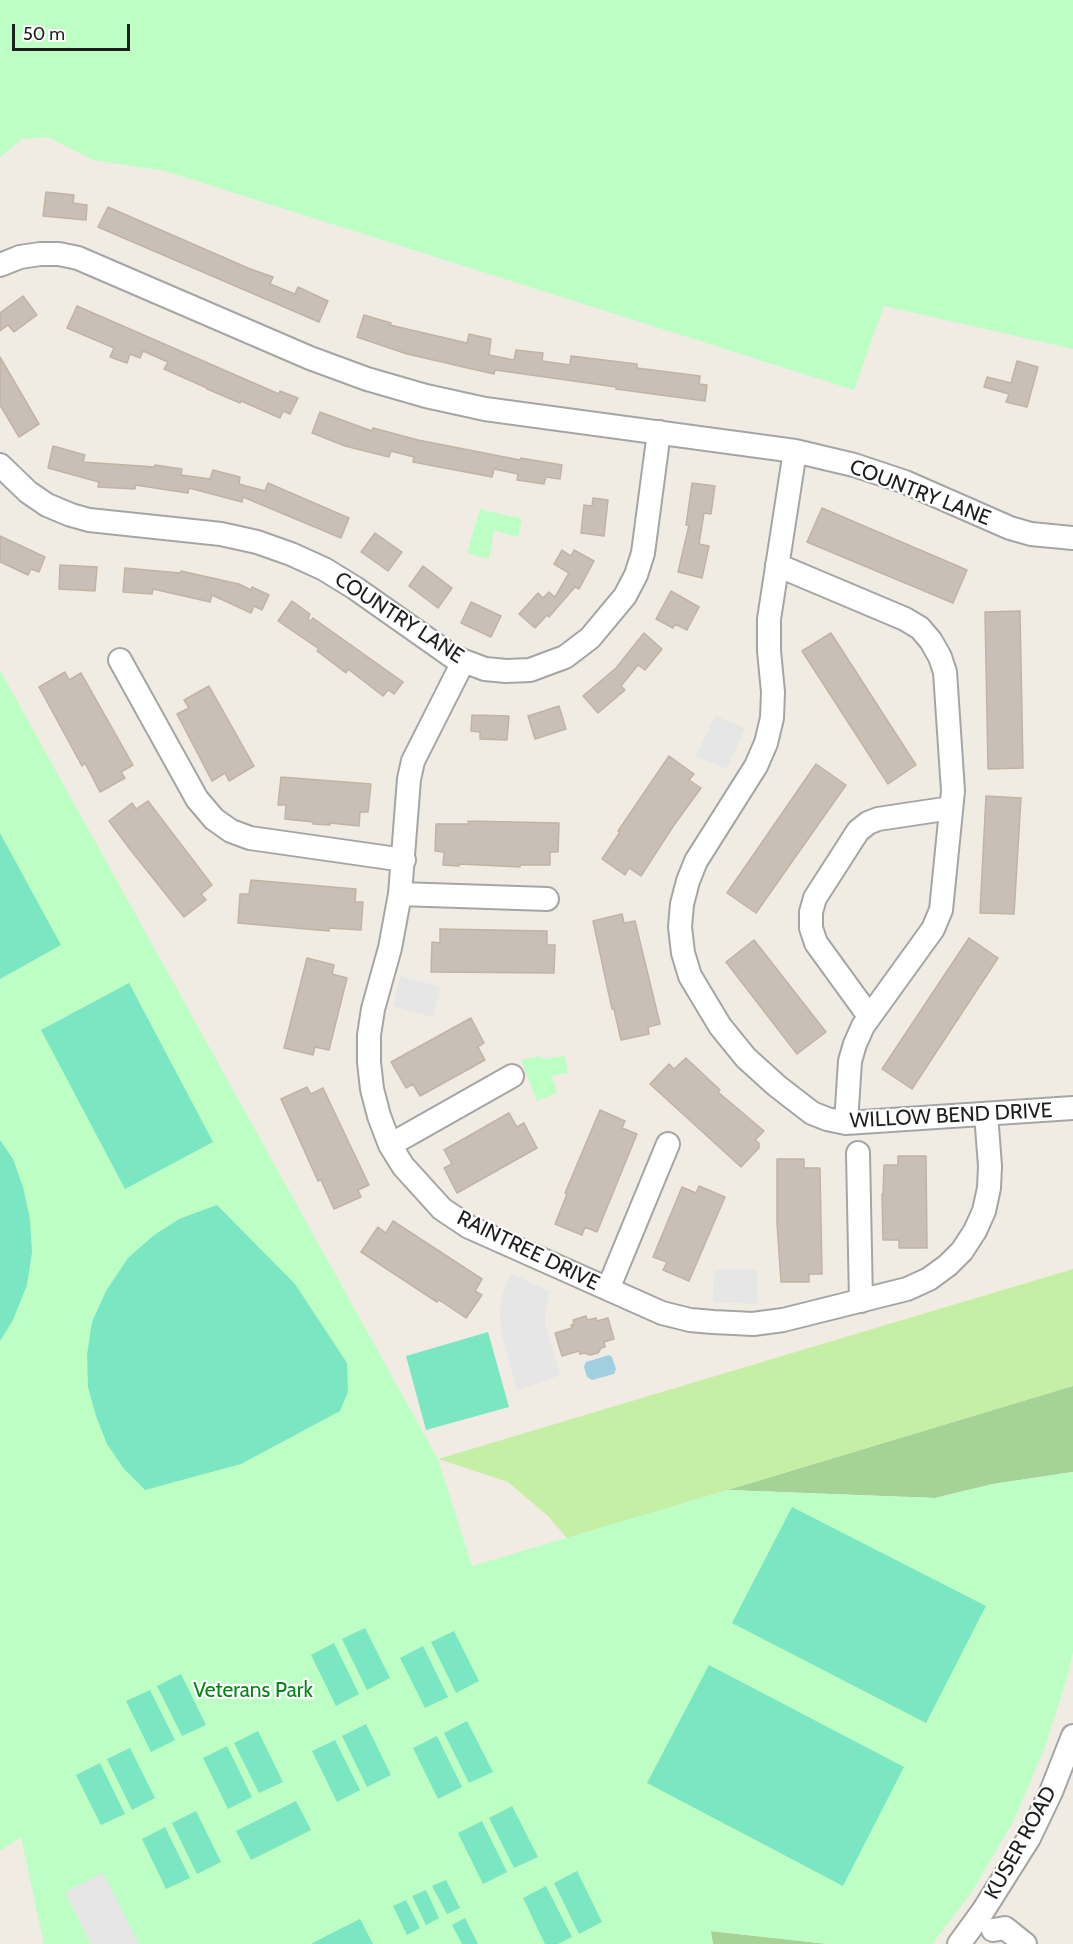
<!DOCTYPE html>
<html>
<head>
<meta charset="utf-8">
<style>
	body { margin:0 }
	#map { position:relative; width:1073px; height:1944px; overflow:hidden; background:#f0ece3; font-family:Cabin,sans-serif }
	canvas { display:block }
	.scale { position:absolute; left:12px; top:24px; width:118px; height:27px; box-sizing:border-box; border:3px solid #1e1e1e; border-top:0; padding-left:8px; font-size:18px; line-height:21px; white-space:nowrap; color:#1e1e1e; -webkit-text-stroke:4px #fff; paint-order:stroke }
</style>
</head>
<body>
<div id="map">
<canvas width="1073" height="1944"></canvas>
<div class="scale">50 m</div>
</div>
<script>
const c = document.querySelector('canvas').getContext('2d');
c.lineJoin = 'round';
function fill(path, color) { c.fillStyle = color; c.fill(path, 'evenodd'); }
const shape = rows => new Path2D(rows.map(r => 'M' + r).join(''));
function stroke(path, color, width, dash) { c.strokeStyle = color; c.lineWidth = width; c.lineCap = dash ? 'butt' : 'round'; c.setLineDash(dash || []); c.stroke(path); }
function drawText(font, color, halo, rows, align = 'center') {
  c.font = font + ' Cabin,sans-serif'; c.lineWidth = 4.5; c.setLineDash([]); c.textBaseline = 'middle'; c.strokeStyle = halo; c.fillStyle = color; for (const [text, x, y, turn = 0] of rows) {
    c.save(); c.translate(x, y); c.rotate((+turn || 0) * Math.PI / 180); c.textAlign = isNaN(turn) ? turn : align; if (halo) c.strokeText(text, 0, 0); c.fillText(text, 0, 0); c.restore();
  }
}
fill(shape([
	[1073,1269,1073,1386,728,1490,567,1538,548,1516,508,1482,438,1459]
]), '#c5efa5');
fill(shape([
	[1073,1386,1073,1472,993,1484,935,1498,728,1490],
	[710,1931,828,1944,713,1944]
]), '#a4d395');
fill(shape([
	[0,0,1073,0,1073,349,884,306,854,390,165,171,93,160,48,137,22,139,0,157],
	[480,509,522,519,518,537,494,531,489,559,467,553],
	[0,670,438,1459,472,1566,728,1490,935,1498,993,1484,1073,1472,1073,1652,1067,1678,1044,1750,1012,1824,971,1893,932,1944,828,1944,711,1931,713,1944,44,1944,21,1837,0,1851],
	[540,1056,542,1059,565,1056,568,1073,552,1076,557,1093,537,1101,521,1060]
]), '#bdfec5');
fill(shape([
	[0,833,61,945,0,979],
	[129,983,213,1142,125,1189,41,1030],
	[0,1140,13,1159,23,1187,30,1219,32,1252,27,1285,13,1320,0,1341],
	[217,1205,295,1284,347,1363,348,1392,340,1411,241,1464,145,1490,124,1469,107,1444,96,1416,88,1387,87,1355,92,1322,106,1291,128,1258,153,1236,179,1219],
	[488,1332,509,1407,426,1430,406,1356],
	[792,1507,986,1606,926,1723,732,1623],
	[365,1628,390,1678,367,1690,342,1639],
	[454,1631,479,1681,456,1693,431,1642],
	[334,1643,359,1694,336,1706,311,1655],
	[423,1646,448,1697,425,1708,400,1658],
	[709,1665,904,1767,843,1886,647,1783],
	[181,1674,206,1725,182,1736,157,1686],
	[150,1690,175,1740,151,1752,126,1701],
	[467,1721,493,1772,469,1783,444,1733],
	[366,1724,391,1775,367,1787,342,1736],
	[258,1731,283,1782,259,1793,234,1743],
	[437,1736,462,1787,438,1799,413,1748],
	[335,1740,360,1790,337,1802,312,1751],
	[227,1746,252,1797,228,1809,203,1758],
	[130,1748,155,1798,132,1810,107,1759],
	[100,1763,125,1814,101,1825,76,1775],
	[296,1801,311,1830,251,1860,236,1831],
	[512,1806,538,1857,514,1868,489,1818],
	[196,1811,221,1862,197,1874,172,1823],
	[482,1821,507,1872,483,1884,458,1833],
	[165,1827,190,1878,166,1889,142,1839],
	[577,1871,602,1922,579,1934,554,1883],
	[446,1880,460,1908,447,1914,432,1886],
	[546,1886,572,1937,558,1944,545,1944,523,1898],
	[426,1890,439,1918,426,1925,412,1896],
	[406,1900,420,1928,407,1935,393,1906],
	[465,1918,478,1944,462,1944,452,1925],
	[360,1919,373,1944,311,1944,328,1935]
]), '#7be6c2');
fill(shape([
	[715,716,745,728,727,769,696,756],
	[400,976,441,987,433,1017,393,1006],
	[714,1270,757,1270,757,1304,713,1302],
	[511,1273,550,1292,546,1306,545,1323,560,1375,517,1391,501,1332,500,1311,503,1292],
	[103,1873,139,1944,91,1944,65,1892]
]), '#e6e6e6');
fill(shape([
	[609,1355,612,1357,616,1369,614,1374,592,1380,587,1377,584,1367,586,1362]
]), '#a0cfe1');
const building = shape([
	[46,192,74,195,73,203,87,205,86,220,43,216,46,192],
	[108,207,248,268,273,277,270,284,295,294,298,287,328,301,319,322,98,227,108,207],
	[23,296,37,315,14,332,8,325,0,331,0,313,23,296],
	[77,306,279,394,280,391,298,398,290,414,283,411,280,418,241,401,240,403,207,389,207,388,164,369,168,362,143,351,140,358,130,354,127,363,110,357,114,348,67,328,77,306],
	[364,315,391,323,390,325,467,343,469,334,491,339,489,355,514,360,516,350,543,353,542,361,570,365,571,356,637,364,637,368,700,376,699,384,707,385,705,401,616,389,616,387,495,370,494,374,407,354,357,337,364,315],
	[0,357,39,424,19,437,0,405,0,357],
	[1017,361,1038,367,1027,407,1006,402,1009,394,984,387,987,377,1011,383,1017,361],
	[320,412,372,431,373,428,418,440,520,460,521,458,562,465,560,479,546,477,544,484,517,480,518,474,494,469,492,477,413,462,414,457,391,451,389,457,345,446,312,433,320,412],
	[53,446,85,455,83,462,155,467,155,465,182,469,181,475,210,479,213,470,240,477,239,484,265,491,268,483,349,518,341,538,243,497,242,502,189,488,188,493,135,485,135,489,98,487,99,482,48,468,53,446],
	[692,483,715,486,711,514,704,513,699,544,709,546,702,578,678,572,689,525,686,525,692,483],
	[593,498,608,500,604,536,581,533,584,505,592,506,593,498],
	[822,508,967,570,953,603,807,542,822,508],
	[375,533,402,552,388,571,361,552,375,533],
	[0,536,45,557,39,572,31,569,28,575,0,562,0,536],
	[562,550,571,556,574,550,594,561,579,589,575,587,549,617,547,615,535,628,519,614,538,593,543,598,549,592,555,597,569,573,554,564,562,550],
	[60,565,97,567,95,591,59,589,60,565],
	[423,566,452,588,438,608,409,586,423,566],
	[125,568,180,573,181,571,239,584,251,590,252,587,269,595,262,610,254,606,251,613,212,595,210,602,153,589,152,594,123,592,125,568],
	[671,591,699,607,687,630,675,624,673,628,656,619,671,591],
	[292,601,310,614,308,619,311,621,313,618,403,682,394,694,388,690,383,696,348,669,346,673,317,651,319,649,278,621,292,601],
	[471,602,501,616,491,637,461,623,471,602],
	[1020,611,1023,768,988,769,985,612,1020,611],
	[644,633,662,649,645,670,638,665,621,686,625,690,598,713,583,696,616,668,644,633],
	[831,633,916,765,888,784,802,651,831,633],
	[65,672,69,680,81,673,133,765,121,772,125,778,100,792,85,763,82,766,39,687,65,672],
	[209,686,254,766,229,781,225,773,212,781,177,714,189,708,184,700,209,686],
	[559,706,566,729,535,739,528,716,559,706],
	[472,715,509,716,507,740,480,739,480,732,471,731,472,715],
	[669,756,694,774,689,780,701,788,674,825,641,876,629,868,625,875,602,859,620,832,618,831,669,756],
	[816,764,846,785,756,913,727,893,816,764],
	[281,777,371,784,368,812,360,812,359,826,330,823,330,825,313,824,313,822,285,819,286,805,278,805,281,777],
	[986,796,1021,798,1014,914,980,913,986,796],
	[148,801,212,885,201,894,206,900,184,917,129,848,109,821,132,803,136,809,148,801],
	[468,821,559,823,558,852,550,852,550,865,520,865,520,867,459,864,459,866,443,865,444,852,435,851,436,824,469,824,468,821],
	[251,880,356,889,355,902,363,902,361,930,329,928,329,931,238,923,240,894,249,894,251,880],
	[622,914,624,923,635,921,660,1024,648,1027,649,1034,621,1040,614,1009,612,1009,593,921,622,914],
	[440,929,547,931,547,945,555,945,554,973,431,972,432,942,440,943,440,929],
	[969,938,998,958,912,1089,882,1069,969,938],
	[754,940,826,1032,797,1054,726,962,754,940],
	[307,958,334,965,332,974,347,978,329,1050,315,1047,313,1055,284,1048,307,958],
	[471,1018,484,1043,478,1047,485,1060,420,1096,413,1084,406,1088,391,1062,471,1018],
	[686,1058,720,1090,718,1092,764,1131,755,1140,759,1143,759,1148,741,1167,650,1084,669,1064,674,1069,686,1058],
	[307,1087,311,1094,323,1088,369,1185,358,1190,361,1197,334,1209,321,1180,318,1181,281,1099,307,1087],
	[600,1110,625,1121,622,1128,637,1134,597,1232,585,1227,582,1235,555,1224,567,1194,565,1193,600,1110],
	[509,1113,517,1127,524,1123,537,1148,457,1193,444,1168,452,1164,444,1150,509,1113],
	[898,1156,926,1156,927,1248,899,1248,899,1240,883,1240,882,1194,883,1194,884,1165,898,1165,898,1156],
	[777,1159,804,1159,804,1168,820,1168,822,1274,809,1274,809,1282,781,1282,777,1223,777,1159],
	[699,1186,725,1197,689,1281,663,1270,667,1262,653,1257,682,1187,696,1193,699,1186],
	[393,1221,482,1279,475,1291,482,1295,466,1318,439,1300,437,1302,361,1252,378,1227,386,1233,393,1221],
	[586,1316,587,1320,596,1318,597,1321,608,1318,614,1339,604,1342,605,1347,601,1348,598,1353,590,1355,585,1353,580,1354,579,1351,562,1356,555,1333,572,1328,571,1325,574,1324,573,1320,586,1316]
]);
fill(building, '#c8bfb6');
stroke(building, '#c3b3a4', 1.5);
const minor = shape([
	[0,265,20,257,40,254,59,254,78,258,310,358,367,379,426,396,485,409,795,451,854,465,905,482,1010,528,1031,534,1073,538],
	[795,451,769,619,769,651,773,692,772,718,766,743,756,766,696,861,688,881,682,904,680,927,683,953,690,976,720,1026,746,1058,777,1086,812,1113,827,1119,846,1123,1073,1108],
	[0,465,28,492,47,505,71,515,89,520,221,534,257,542,291,554,324,569,355,588,453,657,485,669,506,671,530,670,565,657,590,638,625,596,636,575,643,553,659,432],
	[777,565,905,619,920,628,931,641,940,657,945,672,953,791,941,910,933,929,863,1026,855,1044,850,1061,846,1123],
	[120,660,197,799,214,819,231,831,250,838,404,860],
	[463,662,413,761,409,779,400,894,390,948,373,1009,369,1035,369,1062,372,1089,379,1116,390,1145,403,1166,442,1209,469,1227,662,1313,690,1320,713,1322,753,1324,783,1320,907,1289,929,1279,948,1265,962,1251,975,1231,984,1211,989,1188,990,1166,986,1114],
	[400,894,547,899],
	[869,1016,816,943,811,928,811,912,815,898,858,831,868,823,878,819,951,808],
	[390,1145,512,1076],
	[858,1153,861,1301],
	[608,1289,668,1144],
	[993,1930,1005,1928,1025,1944],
	[959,1944,983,1911,1029,1838,1051,1792,1073,1736]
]);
stroke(minor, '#a5a5a5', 26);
stroke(minor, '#fff', 22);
drawText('21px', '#1e1e1e', '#fff', [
	["COUNTRY LANE",920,493,21],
	["COUNTRY LANE",399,618,33],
	["WILLOW BEND DRIVE",951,1116,-3],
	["RAINTREE DRIVE",528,1251,26],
	["KUSER ROAD",1021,1843,-61]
]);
drawText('21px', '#028614', '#fff', [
	["Veterans Park",253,1691]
]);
</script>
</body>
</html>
